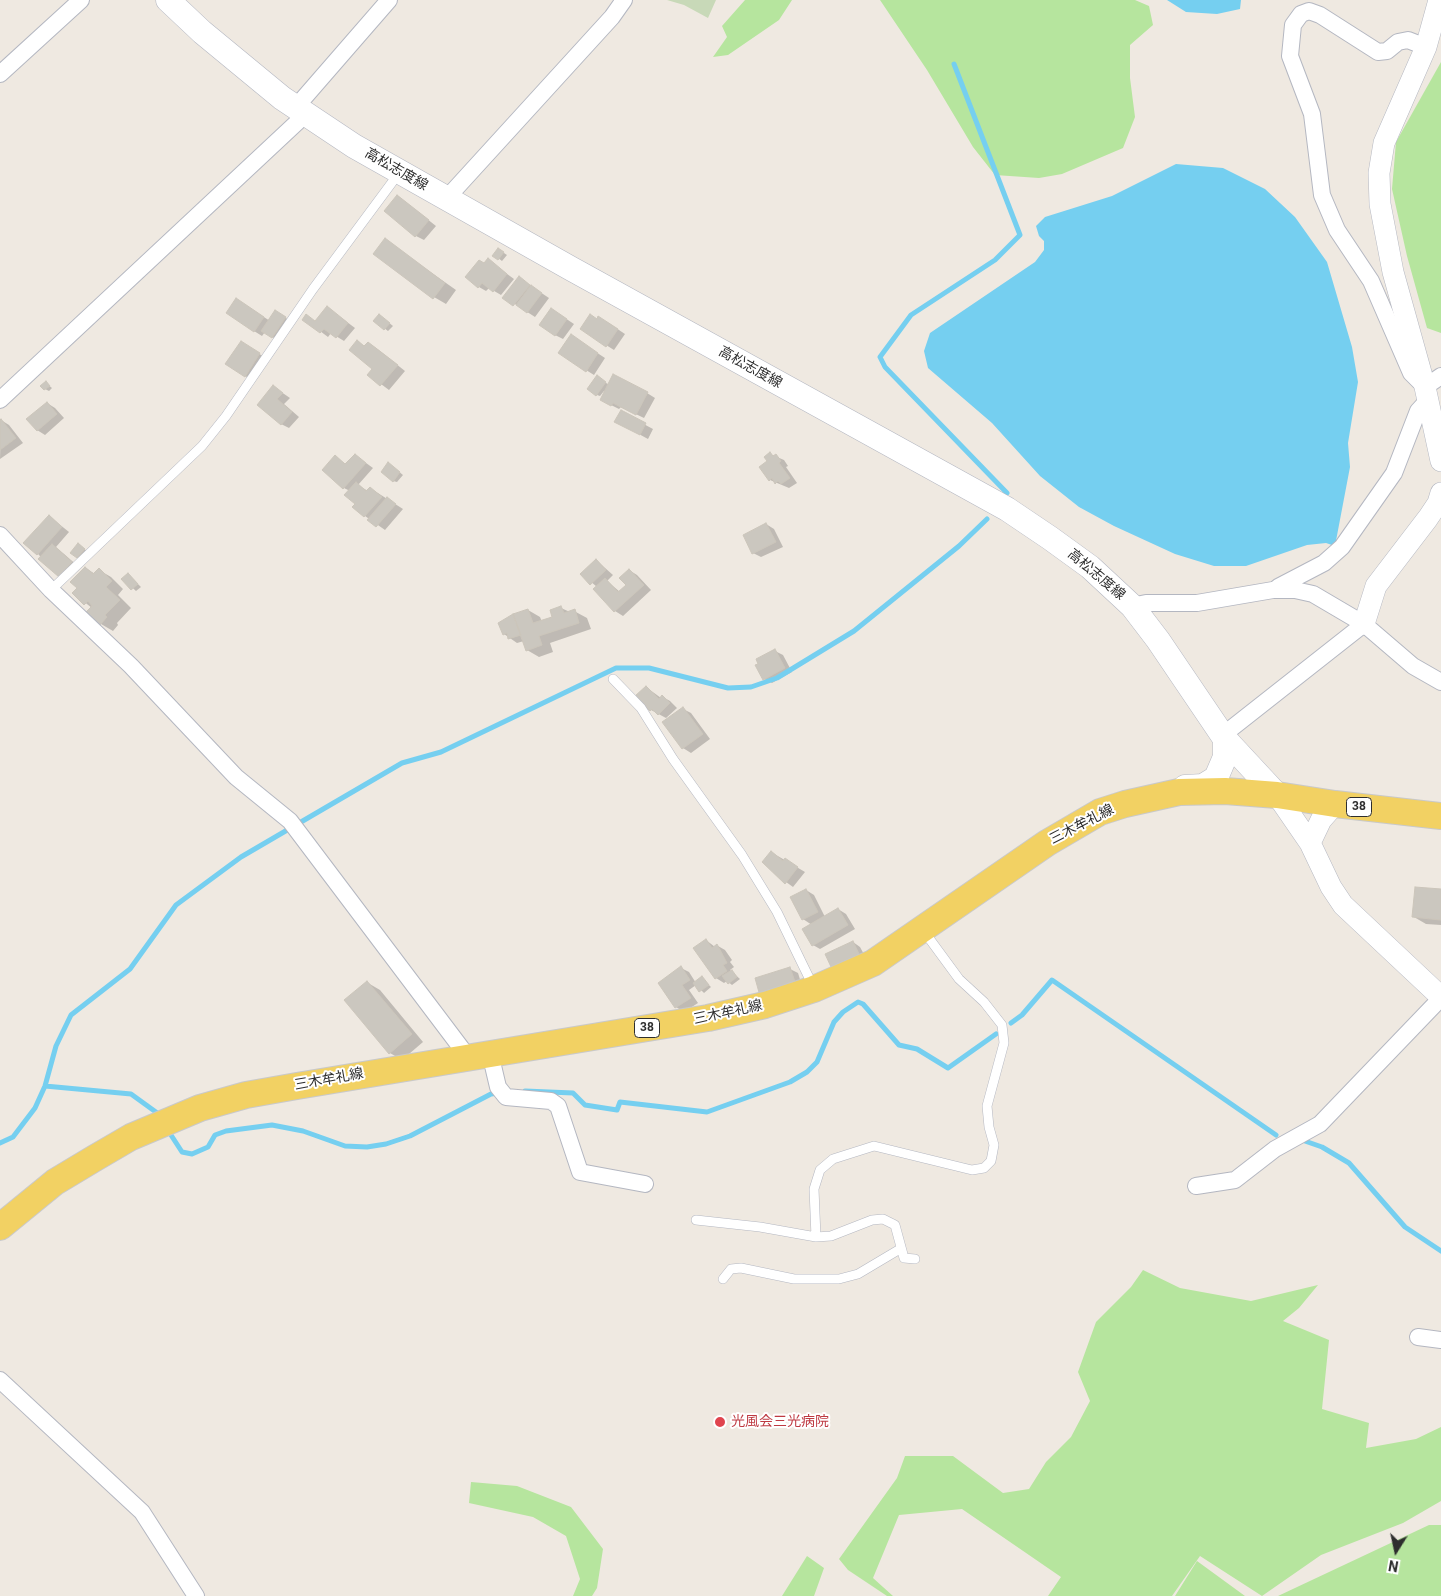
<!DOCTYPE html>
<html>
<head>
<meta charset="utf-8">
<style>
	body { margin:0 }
	#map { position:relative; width:1441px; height:1596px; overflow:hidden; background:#efe9e1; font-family:Roboto,sans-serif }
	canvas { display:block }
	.north { position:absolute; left:1371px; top:1526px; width:50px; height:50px; -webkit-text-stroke:4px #fff; paint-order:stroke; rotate:190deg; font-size:14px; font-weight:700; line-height:20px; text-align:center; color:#2e2e2e }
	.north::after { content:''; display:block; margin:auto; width:18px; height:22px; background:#2e2e2e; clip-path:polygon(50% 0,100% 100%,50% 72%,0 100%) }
</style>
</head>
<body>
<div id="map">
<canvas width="1441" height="1596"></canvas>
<div class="north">N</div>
</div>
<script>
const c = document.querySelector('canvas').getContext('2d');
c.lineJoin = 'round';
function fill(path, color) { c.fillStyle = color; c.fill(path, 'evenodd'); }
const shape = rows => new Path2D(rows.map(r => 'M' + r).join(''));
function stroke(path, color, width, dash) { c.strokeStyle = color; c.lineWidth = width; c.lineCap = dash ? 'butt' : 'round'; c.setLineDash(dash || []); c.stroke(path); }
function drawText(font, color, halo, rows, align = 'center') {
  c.font = font + ' Roboto,"Noto Sans JP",sans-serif'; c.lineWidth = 4; c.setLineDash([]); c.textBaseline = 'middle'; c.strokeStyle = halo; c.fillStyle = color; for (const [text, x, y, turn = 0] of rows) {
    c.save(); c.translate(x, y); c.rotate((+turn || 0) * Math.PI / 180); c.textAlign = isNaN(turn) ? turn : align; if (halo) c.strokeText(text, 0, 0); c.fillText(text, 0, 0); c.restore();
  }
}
fill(shape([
	[745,0,792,0,779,20,728,55,713,57,727,37,722,26],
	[880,0,1135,0,1149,6,1153,25,1130,45,1130,78,1135,117,1123,148,1062,174,1039,178,995,175,973,147,927,70],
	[1441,62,1441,333,1427,328,1407,256,1392,189,1396,142],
	[1143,1270,1180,1288,1251,1301,1318,1285,1299,1308,1283,1321,1329,1340,1322,1409,1369,1423,1366,1448,1416,1439,1441,1427,1441,1501,1403,1523,1321,1555,1262,1596,1200,1556,1172,1596,1048,1596,1061,1577,962,1509,899,1515,873,1578,893,1596,887,1596,848,1570,839,1559,897,1478,905,1456,953,1456,1003,1493,1029,1489,1046,1462,1071,1437,1090,1401,1078,1372,1096,1322,1131,1287],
	[471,1482,517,1486,571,1507,603,1549,597,1588,592,1596,573,1596,580,1579,566,1536,533,1517,469,1503],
	[1429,1525,1441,1525,1441,1596,1278,1596],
	[807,1556,824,1568,814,1596,782,1596],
	[1197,1561,1245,1596,1175,1596]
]), '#b6e59e');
fill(shape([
	[667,0,716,0,708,18,684,5]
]), '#c8d9b8');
fill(shape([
	[1167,0,1241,0,1240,9,1217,14,1186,12],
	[1176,164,1223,168,1265,189,1295,217,1327,262,1352,347,1358,382,1348,443,1350,467,1335,546,1326,543,1307,545,1246,566,1214,566,1175,554,1114,526,1079,507,1040,476,992,423,928,368,924,351,930,333,1035,262,1044,250,1044,241,1039,236,1036,226,1045,217,1112,196]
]), '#75cff0');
fill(shape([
	[398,196,436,226,424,240,416,236],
	[385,240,456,290,446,304,434,297],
	[498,249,507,255,502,261,494,255],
	[488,260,514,279,501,295,489,288,486,291,479,287,484,264],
	[519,278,549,298,535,317,504,297],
	[244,304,270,321,283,316,293,323,280,342,265,332,262,336,254,331],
	[335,313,355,328,344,341,331,333,328,337,304,319,316,322],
	[559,314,574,324,563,339,555,335],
	[383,318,393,326,388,331,375,321],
	[598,320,607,322,625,334,614,350,606,345],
	[579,341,605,358,594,375,586,370],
	[358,342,366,347,368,343,376,348,405,371,389,390,369,375,374,369],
	[249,347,267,359,253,381,227,364],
	[600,380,610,385,647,393,655,398,644,418,621,407,619,409,609,404,604,391,600,396,597,395],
	[46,383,52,388,49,391,45,389],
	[274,387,290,398,284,404,299,417,289,428,281,424],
	[47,403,55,408,64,418,45,435,37,430],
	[621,412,653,429,648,439,624,426],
	[1,420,9,425,23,443,0,459],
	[770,454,784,460,788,466,786,467,797,483,789,488,770,480],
	[355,455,373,468,358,485,368,491,370,488,403,509,385,530,365,516,350,491,344,488,335,457,347,465],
	[392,466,403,475,397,482,393,481],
	[49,516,69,532,56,547,79,567,59,576,38,554],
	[766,524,774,529,783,547,761,557,753,553],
	[82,547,88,552,81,559,77,557],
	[596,560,613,575,607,581,620,592,627,585,629,570,637,575,651,590,623,616,615,611,595,589,597,587,582,574],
	[86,568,95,574,99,570,111,577,123,589,118,595,131,608,117,623,118,625,113,631,101,624,92,608,73,593,78,588],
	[129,575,141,587,136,591,123,579],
	[561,608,570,612,574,611,587,618,591,629,550,643,553,652,539,657,527,650,524,641,517,643,504,634,528,610,540,617,542,622,554,618],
	[775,651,783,655,792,672,772,683,764,679],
	[646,687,661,698,663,697,670,701,677,708,666,718,651,710,637,696],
	[683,709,691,713,710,739,691,753,683,748,664,722],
	[771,852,805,872,793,887,775,874,776,872],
	[806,890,814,895,825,917,838,909,846,914,855,929,820,949,813,945,812,925,803,919],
	[1441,890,1441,925,1426,924,1414,917],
	[706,940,715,947,718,946,725,950,732,960,730,962,734,967,730,970,740,979,732,985,727,981,724,983,716,978,695,948],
	[853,942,860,947,867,960,826,955],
	[681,968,689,972,696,983,702,978,711,987,704,993,696,985,689,990,698,1003,684,1012,676,1007,659,983],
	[790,969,798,973,803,989,769,1000],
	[368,983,380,990,423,1042,402,1060,390,1053]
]), '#0003');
stroke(shape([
	[954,64,1020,235,995,260,911,315,880,357,885,367,1007,493],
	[1011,1023,1022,1015,1052,980,1276,1135],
	[45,1086,131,1094,160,1115],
	[525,1091,573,1093,585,1105,617,1110,620,1102,707,1112,790,1082,807,1072,817,1062,834,1022,843,1012,858,1002,863,1004,899,1045,917,1049,948,1068,996,1034],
	[171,1135,182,1152,192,1154,208,1147,215,1135,226,1131,272,1125,303,1131,345,1146,367,1147,386,1144,410,1136,491,1094,499,1093],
	[1302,1140,1322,1147,1349,1163,1405,1227,1441,1251],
	[0,1143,13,1137,35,1108,45,1086,56,1046,71,1015,130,969,176,905,241,857,402,763,441,752,616,668,649,668,728,688,751,687,777,678,854,631,959,546,987,519]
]), '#75cff0', 5);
const building = shape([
	[397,195,429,220,415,237,384,211,397,195],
	[385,238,445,283,433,299,373,254,385,238],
	[498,248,504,252,498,260,492,256,498,248],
	[488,258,507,274,493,292,482,283,478,288,465,277,479,260,484,263,488,258],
	[519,276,530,285,513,306,502,298,519,276],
	[531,285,542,293,527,313,516,305,531,285],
	[236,298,264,317,254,332,226,313,236,298],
	[327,306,348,323,336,338,324,329,320,333,302,320,306,314,315,321,327,306],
	[551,308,567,319,555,336,539,325,551,308],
	[275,310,286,317,272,338,261,331,275,310],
	[379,314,390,323,384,330,373,321,379,314],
	[590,314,597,319,598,316,618,329,606,347,580,329,590,314],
	[571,334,598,353,586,372,558,353,571,334],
	[357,340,364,346,368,342,398,365,380,386,367,375,372,369,349,350,357,340],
	[241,341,260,353,245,377,225,364,241,341],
	[613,374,648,392,636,415,613,403,611,406,600,400,613,374],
	[597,375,606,382,596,396,587,389,597,375],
	[46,381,50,386,44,390,40,386,46,381],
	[273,385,283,393,277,399,292,412,281,425,257,405,273,385],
	[47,402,57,414,37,431,26,419,47,402],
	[621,410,646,423,640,435,614,422,621,410],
	[1,419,16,438,0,450,0,420,1,419],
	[770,452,773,456,776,454,781,461,779,463,790,478,781,484,778,481,775,484,772,478,769,481,759,467,767,461,764,457,770,452],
	[355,454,366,463,343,489,322,470,335,455,345,464,355,454],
	[388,462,400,472,393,482,381,472,388,462],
	[356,482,366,491,370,487,382,497,364,517,352,507,355,504,344,495,356,482],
	[387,497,396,504,376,527,367,520,387,497],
	[49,515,62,527,37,555,23,543,49,515],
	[766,523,776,542,752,554,743,535,766,523],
	[78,543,85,549,77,558,70,553,78,543],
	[52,544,72,562,59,577,38,559,52,544],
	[596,559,606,570,590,585,580,574,596,559],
	[85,567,93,574,99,568,112,581,106,587,120,600,105,615,107,617,100,625,86,612,92,606,88,601,84,605,72,593,77,588,70,582,85,567],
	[629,569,644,585,614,612,593,589,605,578,618,592,626,585,619,578,629,569],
	[128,573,138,584,131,590,121,579,128,573],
	[561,606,564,613,575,609,579,623,539,636,542,645,526,651,513,614,528,609,533,623,552,617,550,610,561,606],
	[513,614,521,635,508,639,507,633,503,635,498,623,513,614],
	[775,649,785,668,763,680,755,665,758,664,756,659,775,649],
	[646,686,659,699,662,695,670,703,658,715,652,709,650,711,635,696,646,686],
	[683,707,703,734,682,749,662,722,683,707],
	[771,851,783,861,785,858,798,867,785,884,762,862,771,851],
	[1415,887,1441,889,1441,920,1412,917,1415,887],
	[806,889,818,912,802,920,790,897,806,889],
	[838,908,848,925,812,946,802,929,838,908],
	[706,939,712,948,717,944,727,963,723,965,727,971,715,979,693,948,706,939],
	[853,941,860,956,832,969,825,954,853,941],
	[681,966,690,980,682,985,691,998,675,1008,658,983,681,966],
	[790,967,796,985,760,996,755,978,790,967],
	[732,970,737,977,728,984,722,976,732,970],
	[702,976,709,985,699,992,693,983,702,976],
	[367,981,412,1034,389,1054,344,1000,367,981]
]);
fill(building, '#cbc7bf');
stroke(building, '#cbc5ba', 1);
const service = shape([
	[51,590,202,446,226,416,313,289,399,173],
	[613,679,641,708,673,759,742,855,777,912,814,988],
	[696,1220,760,1227,816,1237,831,1236,872,1220,883,1219,895,1225,904,1258,915,1259],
	[816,1237,814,1189,820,1170,833,1159,874,1146,972,1170,984,1168,991,1161,994,1145,989,1127,987,1106,1004,1043,1002,1025,984,1002,959,979,923,930],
	[723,1279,731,1269,741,1268,794,1279,839,1279,858,1274,900,1249]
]);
const minor = shape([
	[1426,47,1408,40,1398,42,1387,51,1378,52,1320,15,1309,11,1301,14,1293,25,1290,56,1312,114,1322,195,1337,230,1371,281,1411,373,1425,387,1441,376],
	[0,74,81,0],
	[296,107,389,0],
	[446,199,612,17,624,0],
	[0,400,306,114],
	[0,535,51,590,131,666,236,777,290,821,468,1057],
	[1278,587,1324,563,1342,547,1394,473,1418,411,1428,400],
	[1132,606,1146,603,1197,603,1273,590,1295,590,1313,594,1364,624,1413,666,1441,682],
	[1223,735,1364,624],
	[490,1053,498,1087,506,1097,551,1101,558,1106,580,1172,645,1184],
	[1196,1186,1235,1180,1275,1149,1320,1124,1441,998],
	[1418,1337,1441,1340],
	[0,1380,142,1512,196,1596]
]);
const tertiary = shape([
	[1439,0,1426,47,1384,143,1379,173,1380,204,1393,272,1425,387,1441,461],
	[1364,624,1376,586,1428,518,1438,503,1441,493],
	[1277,795,1310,843,1331,887,1343,905,1441,997],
	[1310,843,1321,820,1335,804]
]);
const secondary = shape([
	[168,0,202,32,282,98,354,146,570,268,1007,509,1050,538,1090,567,1132,606,1158,640,1225,739,1277,795],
	[1185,787,1203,786,1216,778,1225,757,1225,739]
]);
const primary = shape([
	[0,1227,55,1182,95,1158,131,1137,200,1108,246,1095,297,1086,708,1018,765,1005,814,989,873,963,1047,843,1100,812,1125,804,1179,792,1225,791,1277,795,1335,804,1441,816]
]);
stroke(service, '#b4b7c1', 10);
stroke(minor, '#b4b7c1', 18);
stroke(tertiary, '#b4b7c1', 22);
stroke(secondary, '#b4b7c1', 25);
stroke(primary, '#c9c9c9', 28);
stroke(service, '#fff', 9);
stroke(minor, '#fff', 16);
stroke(tertiary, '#fff', 21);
stroke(secondary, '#fff', 24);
stroke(primary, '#f2d163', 26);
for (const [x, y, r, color] of [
	[720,1422,6,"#e0444e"]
]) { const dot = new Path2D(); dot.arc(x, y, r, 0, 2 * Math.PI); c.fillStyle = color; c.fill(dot); stroke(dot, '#fff', 2); }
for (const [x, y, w] of [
	[1359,807,25],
	[647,1028,25]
]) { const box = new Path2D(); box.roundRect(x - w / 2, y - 9.5, w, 19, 4); c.fillStyle = '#fff'; c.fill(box); stroke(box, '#2e2e2e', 1); }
drawText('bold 12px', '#2e2e2e', null, [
	["38",1359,807],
	["38",647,1028]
]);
drawText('14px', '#2e2e2e', '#fff', [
	["高松志度線",396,170,30],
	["高松志度線",750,368,29],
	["高松志度線",1096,575,40],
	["三木牟礼線",1082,825,-27],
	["三木牟礼線",728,1013,-12],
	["三木牟礼線",329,1080,-10]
]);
drawText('14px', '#be3a42', '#fff', [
	["光風会三光病院",731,1422]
], 'left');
</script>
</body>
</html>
